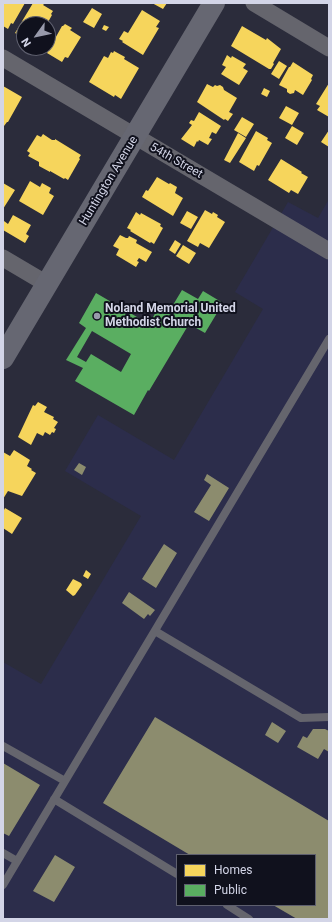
<!DOCTYPE html>
<html>
<head>
<meta charset="utf-8">
<style>
	body { margin:0 }
	#map { position:relative; width:332px; height:922px; overflow:hidden; background:#2b2c3b; font-family:Roboto,sans-serif }
	canvas { display:block }
	.frame { position:absolute; inset:0; border:4px solid #d3d5e7; pointer-events:none }
	.legend { position:absolute; left:176px; top:854px; width:140px; height:52px; box-sizing:border-box; background:#10111d; border:1px solid #5e5f6e; margin:0; padding:5px 7px; list-style:none; font-size:12px; color:#d3d5e7 }
	.legend li { display:flex; align-items:center; gap:8px; height:20px }
	.legend b { width:20px; border:1px solid #5e5f6e }
	.north { position:absolute; left:16px; top:16px; width:40px; height:40px; box-sizing:border-box; background:#10111d; border:1px solid #5e5f6e; border-radius:50%; rotate:237deg; font-size:11px; font-weight:700; line-height:16px; text-align:center; color:#d3d5e7 }
	.north::after { content:''; display:block; margin:auto; width:14px; height:18px; background:#989aab; clip-path:polygon(50% 0,100% 100%,50% 72%,0 100%) }
</style>
</head>
<body>
<div id="map">
<canvas width="332" height="922"></canvas>
<div class="frame"></div>
<ul class="legend">
<li><b style="height:11px;background:#f6d55c"></b>Homes</li>
<li><b style="height:11px;background:#5aae61"></b>Public</li>
</ul>
<div class="north">N</div>
</div>
<script>
const c = document.querySelector('canvas').getContext('2d');
c.lineJoin = 'round';
function fill(path, color) { c.fillStyle = color; c.fill(path, 'evenodd'); }
const shape = rows => new Path2D(rows.map(r => 'M' + r).join(''));
function stroke(path, color, width, dash) { c.strokeStyle = color; c.lineWidth = width; c.lineCap = dash ? 'butt' : 'round'; c.setLineDash(dash || []); c.stroke(path); }
function drawText(font, color, halo, rows, align = 'center') {
  c.font = font + ' Roboto,sans-serif'; c.lineWidth = 4; c.setLineDash([]); c.textBaseline = 'middle'; c.strokeStyle = halo; c.fillStyle = color; for (const [text, x, y, turn = 0] of rows) {
    c.save(); c.translate(x, y); c.rotate((+turn || 0) * Math.PI / 180); c.textAlign = isNaN(turn) ? turn : align; if (halo) c.strokeText(text, 0, 0); c.fillText(text, 0, 0); c.restore();
  }
}
fill(shape([
	[329,199,329,919,3,919,3,662,41,684,141,516,65,471,98,415,174,460,263,309,235,292,288,202,318,218],
	[177,855,315,855,315,905,177,905]
]), '#2c2d4b');
fill(shape([
	[3,3,25,3,13,24,11,23,8,29,3,26],
	[33,3,45,3,43,5,53,11,51,14,52,15,47,24,24,24,24,38,15,33],
	[152,3,167,3,163,9],
	[92,8,102,14,94,28,83,22],
	[142,10,160,21,156,27,159,28,143,55,122,42,123,41,119,39,124,31,128,33],
	[65,24,72,28,70,30,81,37,68,58,65,57,62,62,47,53,62,26,63,26],
	[104,25,109,27,106,31,102,29],
	[242,26,266,40,267,38,281,49,273,63,274,64,271,69,269,69,231,46],
	[114,51,125,57,124,59,139,68,121,99,115,95,114,97,89,82,104,56,108,58,111,52,113,53],
	[227,55,231,58,232,56,246,64,243,68,248,71,239,85,221,74,226,67,222,65],
	[279,61,287,66,279,79,271,74],
	[293,62,313,75,311,79,312,80,303,95,295,90,294,93,290,94,287,92,287,89,279,85,289,67,290,67],
	[329,83,329,117,317,110,320,106,316,104],
	[207,84,213,87,215,85,217,86,220,85,223,87,224,90,237,98,229,112,233,114,228,121,225,119,224,120,197,102],
	[3,86,22,97,8,122,7,122,4,126,3,126],
	[264,88,270,91,267,97,261,94],
	[286,106,299,113,292,125,279,118],
	[199,112,221,126,216,134,212,132,209,138,212,139,208,145,199,140,198,142,197,141,194,147,181,139,192,125,189,123,191,120,194,121],
	[242,117,254,124,246,137,234,130],
	[292,126,304,133,297,145,285,138],
	[329,130,329,147,321,142],
	[256,131,268,138,267,140,272,143,259,166,257,165,254,171,239,162],
	[238,133,246,138,230,163,224,160],
	[43,134,52,140,55,140,55,139,81,155,79,158,80,159,68,180,65,178,64,179,50,171,50,172,39,166,39,162,28,156,30,153,27,151,37,135,41,137],
	[281,159,302,172,301,173,308,177,298,194,291,190,289,193,268,180],
	[157,177,169,184,170,183,177,187,175,193,183,198,173,216,142,197,146,190,148,191],
	[30,181,40,187,42,183,51,188,49,193,54,196,43,215,19,201],
	[3,183,15,190,3,209],
	[205,210,212,214,213,212,218,215,217,217,225,222,209,248,200,243,198,247,187,241],
	[187,211,198,217,191,229,180,223],
	[136,212,140,215,141,213,161,224,160,226,163,228,154,244,151,242,150,243,130,231,131,230,127,228],
	[13,215,31,225,26,234,29,236,25,243,3,230,4,221,8,224],
	[120,235,126,238,128,238,129,236,137,240,136,243,152,252,146,262,139,258,137,261,139,262,136,267,116,255,119,249,113,246],
	[175,240,181,244,175,254,169,250],
	[183,245,196,253,189,264,176,256],
	[38,402,47,407,44,412,54,417,53,419,58,422,54,428,56,429,54,433,52,432,50,435,45,432,43,436,37,433,31,445,18,437,33,405,35,406],
	[14,450,30,460,27,466,32,469,31,470,36,473,22,496,8,491,3,499,3,452,10,456],
	[5,508,22,518,12,534,3,528,3,512],
	[86,570,91,574,88,579,83,576],
	[73,579,81,583,82,585,75,595,73,596,66,590]
]), '#f6d55c');
fill(shape([
	[182,290,198,299,203,291,223,303,205,333,189,324,149,391,148,390,134,415,75,381,83,368,66,360,86,328,79,323,96,293,149,324,160,305,170,310],
	[92,331,131,354,121,372,91,354,86,362,77,357]
]), '#5aae61');
fill(shape([
	[79,463,86,467,82,475,74,470],
	[207,474,229,488,209,521,194,512,211,485,204,480],
	[164,544,177,553,156,588,142,579],
	[129,592,155,610,150,616,148,614,144,619,122,603],
	[155,717,329,821,329,919,297,919,273,905,315,905,315,855,190,855,103,803],
	[272,722,286,731,278,743,265,735],
	[313,729,325,729,329,731,329,752,324,749,318,759,297,747,303,736,307,738],
	[3,763,40,785,9,836,3,833],
	[55,855,75,867,54,902,33,891]
]), '#8c8c6e');
stroke(shape([
	[155,631,301,718,329,717],
	[3,746,65,781],
	[54,799,177,874],
	[3,853,17,861],
	[3,885,329,339],
	[227,905,249,919]
]), '#65656d', 8);
stroke(shape([
	[254,3,329,48],
	[3,58,329,251],
	[3,258,47,284]
]), '#65656d', 17);
stroke(shape([
	[3,358,214,3]
]), '#666772', 22);
for (const [x, y, r, color] of [
	[97,316,4,"#989aab"]
]) { const dot = new Path2D(); dot.arc(x, y, r, 0, 2 * Math.PI); c.fillStyle = color; c.fill(dot); stroke(dot, '#10111d', 1.5); }
drawText('12px', '#d3d5e7', '#10111d', [
	["54th Street",176,161,30],
	["Huntington Avenue",109,181,-59]
]);
drawText('bold 12px', '#d3d5e7', '#10111d', [
	["Noland Memorial United",105,309],
	["Methodist Church",105,323]
], 'left');
</script>
</body>
</html>
